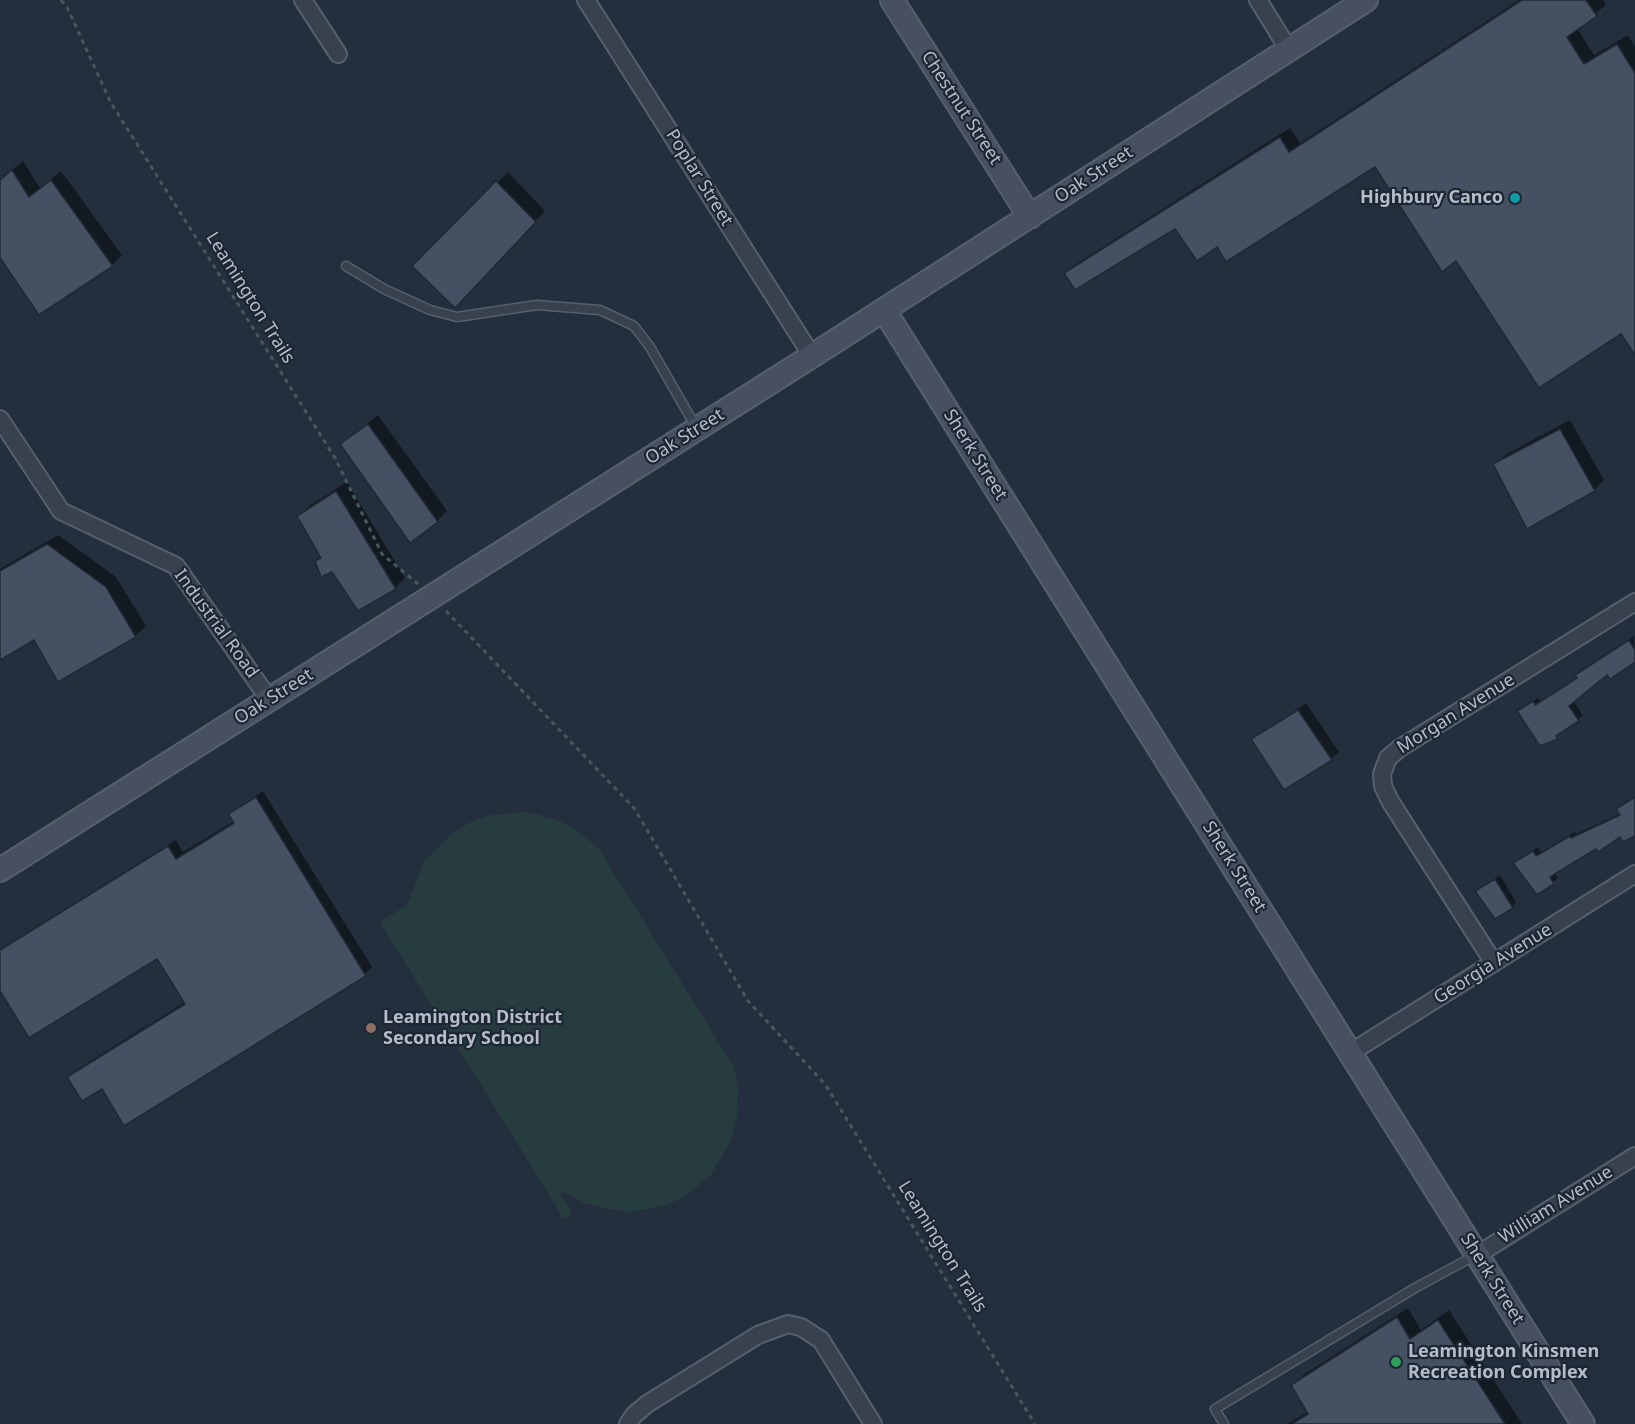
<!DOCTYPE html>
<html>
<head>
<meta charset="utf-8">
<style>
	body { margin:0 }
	canvas { display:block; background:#242f3e }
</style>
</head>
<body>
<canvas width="1635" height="1424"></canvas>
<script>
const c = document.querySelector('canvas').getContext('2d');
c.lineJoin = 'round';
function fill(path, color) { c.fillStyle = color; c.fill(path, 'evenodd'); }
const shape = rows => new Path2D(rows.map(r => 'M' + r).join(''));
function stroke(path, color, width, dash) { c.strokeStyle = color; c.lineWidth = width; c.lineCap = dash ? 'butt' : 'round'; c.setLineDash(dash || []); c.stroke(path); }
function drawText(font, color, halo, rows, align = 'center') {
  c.font = font + ' "Noto Sans",sans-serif'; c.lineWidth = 4.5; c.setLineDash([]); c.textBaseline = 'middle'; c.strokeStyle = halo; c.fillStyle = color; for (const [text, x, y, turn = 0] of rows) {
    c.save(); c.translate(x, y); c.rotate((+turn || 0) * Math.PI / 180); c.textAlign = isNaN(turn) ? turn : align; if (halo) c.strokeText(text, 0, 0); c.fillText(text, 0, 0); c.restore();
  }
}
fill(shape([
	[521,812,536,814,564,823,597,846,734,1067,738,1085,737,1116,731,1141,710,1176,688,1194,669,1204,633,1212,619,1211,584,1203,564,1191,560,1194,573,1214,564,1219,380,922,407,905,424,862,450,835,471,822,486,816]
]), '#263c3f');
fill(shape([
	[1519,0,1603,0,1606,5,1577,28,1594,55,1628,35,1635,47,1635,353,1621,332,1456,259,1375,165,1217,245,1175,227,1066,274,1076,264,1290,128,1300,143],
	[23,161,40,188,61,171,122,255,112,265,0,256,0,179],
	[508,172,545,211,465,296,414,266],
	[378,415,447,511,437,521,342,444],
	[1570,420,1604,480,1594,490,1495,465,1505,455],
	[347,482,405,578,395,588,333,570,316,561,322,556,299,516,309,506],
	[58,535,116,577,146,626,135,636,35,638,0,658,0,569],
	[1634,636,1635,661,1608,673,1573,700,1583,716,1560,731,1557,737,1519,712,1538,698,1540,701,1578,677,1577,675,1581,670],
	[1306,703,1339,752,1331,759,1253,739],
	[263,791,372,967,365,974,102,1087,69,1077,76,1070,185,1002,157,957,0,988,0,949,176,840,183,852,234,821,230,814],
	[1635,797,1635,833,1620,835,1554,873,1558,878,1537,893,1515,863,1538,847,1541,852,1575,832,1576,834,1621,813,1618,809],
	[1500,875,1516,902,1512,907,1477,891],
	[1408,1308,1421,1330,1449,1310,1522,1424,1287,1424,1308,1412,1293,1385,1303,1375]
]), '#0007');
const building = shape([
	[1522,0,1586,0,1597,16,1567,37,1584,64,1617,44,1635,73,1635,355,1621,334,1539,388,1456,261,1442,272,1375,167,1226,262,1217,247,1197,261,1175,229,1075,290,1064,273,1280,137,1289,152,1522,0],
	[12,170,29,197,51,180,113,266,39,315,0,258,0,180,12,170],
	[496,181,536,222,455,308,412,266,496,181],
	[368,424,438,522,410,543,340,444,368,424],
	[1560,429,1595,491,1527,529,1493,464,1560,429],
	[336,491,396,589,358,611,332,572,321,577,315,561,321,558,297,516,336,491],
	[47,544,106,587,136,637,58,682,34,640,0,660,0,571,47,544],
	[1629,640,1635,650,1635,662,1610,679,1607,675,1569,706,1579,721,1556,736,1558,739,1540,746,1517,711,1533,701,1535,705,1577,678,1575,675,1629,640],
	[1298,710,1332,760,1284,790,1251,739,1298,710],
	[256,797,366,976,124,1126,102,1089,82,1101,67,1077,185,1004,157,959,29,1038,0,991,0,950,168,846,176,859,234,823,228,814,256,797],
	[1635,797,1635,836,1623,842,1620,837,1598,852,1596,849,1550,877,1554,884,1537,895,1513,863,1533,851,1536,856,1570,836,1571,838,1620,815,1616,809,1635,797],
	[1495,879,1513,908,1495,919,1475,891,1495,879],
	[1397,1317,1410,1339,1438,1320,1505,1424,1292,1424,1308,1414,1291,1385,1397,1317]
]);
fill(building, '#455162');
stroke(building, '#1f2835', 1.5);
const lane = shape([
	[346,266,384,289,430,310,457,317,537,305,600,310,634,326,650,347,697,429],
	[1224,1424,1215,1409,1415,1288,1476,1255]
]);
const street = shape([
	[303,0,338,54],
	[586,0,812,356],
	[1258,0,1289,50],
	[0,419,61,511,176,566,269,699],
	[1494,963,1390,801,1383,786,1382,774,1388,758,1400,748,1635,602],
	[1350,1053,1635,874],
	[1477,1255,1635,1156],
	[628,1424,634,1415,647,1404,758,1335,788,1324,801,1327,821,1340,873,1424]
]);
const secondary = shape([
	[892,0,1030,217],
	[884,310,1583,1424],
	[0,870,812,356,1366,0]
]);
stroke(lane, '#565f6c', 11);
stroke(street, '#565f6c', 20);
stroke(secondary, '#565f6c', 26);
stroke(shape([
	[61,0,67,7,111,103,335,458,382,554,418,584],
	[446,611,634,808,748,1001,825,1084,1035,1424]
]), '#44595c', 3, [4.5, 4.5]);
stroke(lane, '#38414e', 8);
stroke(street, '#38414e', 16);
stroke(secondary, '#465061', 22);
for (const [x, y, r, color] of [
	[1515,198,6,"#0f9aa8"],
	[371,1028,6,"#8d6e63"],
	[1396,1362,6,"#2e9e5b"]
]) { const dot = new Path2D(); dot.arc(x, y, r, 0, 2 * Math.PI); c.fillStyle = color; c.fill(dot); stroke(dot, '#1d2633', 2); }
drawText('18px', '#b4bcc9', '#1d2633', [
	["Chestnut Street",961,108,57],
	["Oak Street",1094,175,-33],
	["Poplar Street",699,178,58],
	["Leamington Trails",250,298,58],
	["Oak Street",685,437,-32],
	["Sherk Street",975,455,58],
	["Industrial Road",216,624,54],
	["Oak Street",274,697,-32],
	["Morgan Avenue",1456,714,-32],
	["Sherk Street",1234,867,58],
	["Georgia Avenue",1493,964,-32],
	["William Avenue",1556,1205,-32],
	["Leamington Trails",942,1247,58],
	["Sherk Street",1492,1279,58]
]);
drawText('bold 18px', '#b4bcc9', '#1d2633', [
	["Highbury Canco",1503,198,"right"],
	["Leamington District",383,1018],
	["Secondary School",383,1039],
	["Leamington Kinsmen",1408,1352],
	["Recreation Complex",1408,1373]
], 'left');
</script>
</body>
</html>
